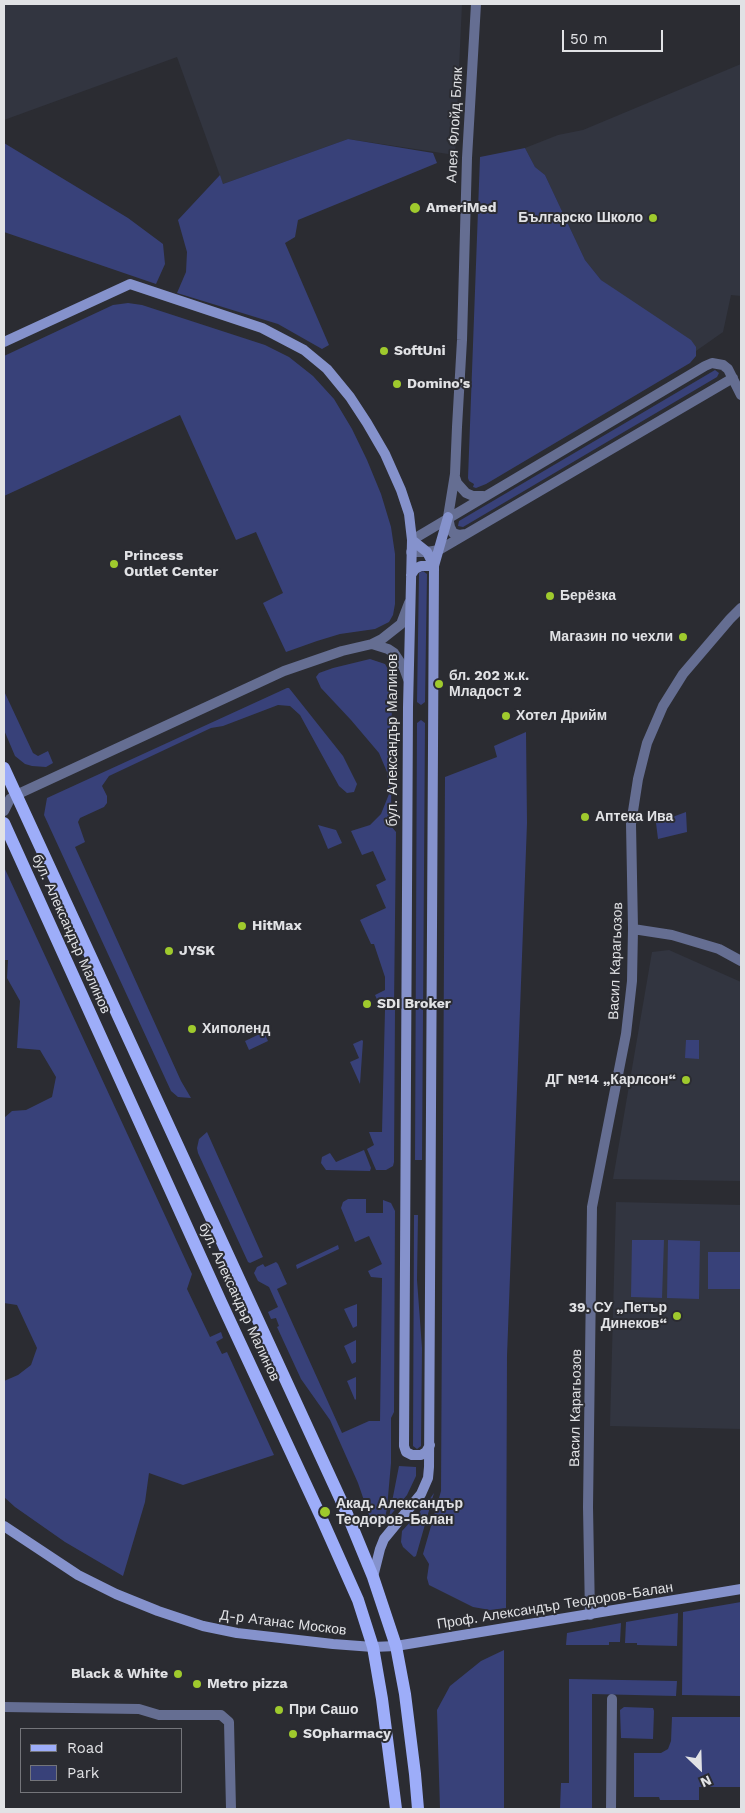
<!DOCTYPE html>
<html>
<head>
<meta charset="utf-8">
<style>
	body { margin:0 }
	#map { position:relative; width:745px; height:1813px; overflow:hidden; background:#2b2c32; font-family:"Work Sans",sans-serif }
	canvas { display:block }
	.frame { position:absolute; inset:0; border:5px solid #e1e2e5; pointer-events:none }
	.legend { position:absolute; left:20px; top:1728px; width:162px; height:65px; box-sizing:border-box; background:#2b2c32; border:1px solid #74757a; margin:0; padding:6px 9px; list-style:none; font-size:15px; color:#e1e2e5 }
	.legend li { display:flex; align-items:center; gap:10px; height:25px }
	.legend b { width:25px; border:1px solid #74757a }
	.north { position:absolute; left:675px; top:1743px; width:50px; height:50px; -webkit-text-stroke:4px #2b2c32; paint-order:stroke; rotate:156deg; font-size:14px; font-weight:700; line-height:20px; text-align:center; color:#e1e2e5 }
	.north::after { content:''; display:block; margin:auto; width:18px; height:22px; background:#e1e2e5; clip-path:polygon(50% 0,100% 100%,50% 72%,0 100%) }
	.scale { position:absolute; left:562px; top:30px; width:101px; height:22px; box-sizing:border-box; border:2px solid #e1e2e5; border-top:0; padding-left:6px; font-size:15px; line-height:18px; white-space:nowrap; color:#e1e2e5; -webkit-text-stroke:4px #2b2c32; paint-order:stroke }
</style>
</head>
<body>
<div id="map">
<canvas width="745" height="1813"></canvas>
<div class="frame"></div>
<ul class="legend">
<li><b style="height:6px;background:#9dadf9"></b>Road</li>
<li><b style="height:14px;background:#384179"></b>Park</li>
</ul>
<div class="north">N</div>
<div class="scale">50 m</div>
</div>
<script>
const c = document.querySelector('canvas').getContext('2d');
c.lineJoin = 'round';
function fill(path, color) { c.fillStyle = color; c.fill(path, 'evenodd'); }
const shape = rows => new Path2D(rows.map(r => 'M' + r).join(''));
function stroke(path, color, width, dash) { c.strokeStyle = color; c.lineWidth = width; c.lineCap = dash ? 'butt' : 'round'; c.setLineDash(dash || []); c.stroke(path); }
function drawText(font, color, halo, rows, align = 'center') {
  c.font = font + ' "Work Sans",sans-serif'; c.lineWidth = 4; c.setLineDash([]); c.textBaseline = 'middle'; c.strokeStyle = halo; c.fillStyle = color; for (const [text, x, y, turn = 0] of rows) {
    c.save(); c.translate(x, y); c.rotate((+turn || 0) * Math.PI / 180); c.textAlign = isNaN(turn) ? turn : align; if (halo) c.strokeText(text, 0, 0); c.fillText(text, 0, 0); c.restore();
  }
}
fill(shape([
	[4,4,462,4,455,155,348,139,223,184,177,57,4,120],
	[741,64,741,296,731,295,723,332,696,351,601,280,585,260,545,175,535,167,525,148,558,135,583,130],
	[669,950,741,982,741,1181,613,1179,652,952],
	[616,1202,741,1205,741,1429,610,1426]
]), '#323540');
fill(shape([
	[348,139,433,153,437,163,298,220,295,237,285,243,329,345,322,349,278,324,177,293,186,272,187,252,178,220,220,175,223,184],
	[4,143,128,218,163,244,165,264,156,284,4,232],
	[525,148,535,167,545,175,585,260,601,280,691,340,696,347,696,356,690,363,486,484,476,488,473,487,474,484,469,481,468,478,480,157],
	[128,303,142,305,265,345,289,357,313,376,334,399,352,429,367,460,381,494,391,527,395,554,395,604,393,615,389,622,375,629,340,634,317,641,286,652,263,603,283,593,256,532,236,540,180,415,4,496,4,356,113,305],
	[715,370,719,373,717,377,463,527,458,526,459,521],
	[423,571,427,574,425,702,421,705,417,702,419,573],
	[370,659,385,664,392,676,391,826,396,832,394,1006,380,1006,375,995,385,990,385,977,374,944,371,944,360,920,386,908,376,885,386,880,373,851,362,855,351,831,370,825,381,814,389,794,387,772,379,753,351,720,321,688,316,677,319,673,333,668],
	[287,688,289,688,343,756,357,784,354,792,347,793,339,786,300,715,290,706,278,705,223,726,211,728,109,776,102,786,107,796,107,803,104,807,80,818,78,822,85,842,75,847,181,1081,191,1098,178,1097,171,1091,44,815,47,798],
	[4,691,33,753,38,756,48,751,53,763,46,767,32,766,25,764,15,756,4,730],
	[421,720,425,723,422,1160,415,1160,417,723],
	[526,732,527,823,507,1356,506,1608,490,1610,473,1607,429,1585,427,1578,429,1564,423,1554,441,1491,445,777,497,757,494,746],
	[686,812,687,832,658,839,656,823],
	[318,825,336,830,342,843,328,849],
	[4,867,192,1274,187,1289,210,1337,221,1332,223,1338,216,1342,222,1354,227,1352,274,1455,183,1485,149,1473,145,1502,123,1576,65,1542,15,1507,4,1497,4,1381,18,1375,31,1365,37,1348,17,1305,4,1303,4,1118,12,1111,26,1110,52,1097,56,1077,40,1050,17,1048,20,1001,7,978,8,960,4,960],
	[385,1010,395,1010,394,1162,393,1166,386,1170,376,1170,367,1149,374,1145,369,1132,382,1132],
	[264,1032,268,1041,249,1050,245,1041],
	[362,1040,363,1041,360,1084,350,1062,359,1058,353,1044],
	[686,1040,699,1040,699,1059,685,1058],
	[207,1132,263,1257,250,1263,248,1262,198,1153,197,1148,199,1139],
	[364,1150,371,1168,370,1171,326,1170,321,1163,322,1157,330,1153,336,1162],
	[348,1199,366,1199,366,1213,383,1213,383,1200,391,1203,395,1211,394,1412,391,1418,391,1463,387,1508,385,1518,379,1527,370,1518,358,1483,330,1420,301,1379,277,1327,279,1326,276,1318,271,1319,268,1312,278,1307,269,1287,258,1281,254,1273,257,1267,263,1264,265,1267,276,1262,278,1264,287,1284,277,1289,342,1433,369,1421,380,1421,382,1278,371,1277,368,1271,382,1264,369,1236,355,1242,341,1208,343,1202],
	[414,1215,418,1215,417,1280,422,1348,421,1446,417,1449,413,1446],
	[632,1240,664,1240,662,1298,631,1297],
	[668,1240,700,1241,699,1299,667,1298],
	[338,1245,339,1249,297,1269,296,1265],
	[708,1252,741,1252,741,1289,708,1289],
	[357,1304,357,1326,353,1328,344,1309],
	[356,1340,356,1362,352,1364,344,1346],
	[356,1377,356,1399,355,1400,347,1381],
	[399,1466,416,1467,416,1476,407,1495,389,1517],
	[434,1493,416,1556,414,1557,403,1547,401,1542,402,1531,424,1507],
	[741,1602,741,1696,682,1695,683,1612],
	[678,1613,677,1646,637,1645,637,1643,625,1643,626,1622],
	[621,1623,620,1642,609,1642,609,1645,566,1645,567,1633],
	[504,1650,504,1809,440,1809,437,1710,450,1686,481,1661],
	[569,1679,677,1681,676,1696,592,1694,592,1809,560,1809,561,1783,569,1783],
	[624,1707,653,1708,654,1711,653,1739,621,1738,620,1710],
	[672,1717,741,1717,741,1787,699,1787,699,1800,660,1800,659,1797,634,1797,634,1800,634,1753,661,1753,668,1749,671,1741]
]), '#384179');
stroke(shape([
	[455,477,457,483,466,493,473,496,483,496],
	[466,534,459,535,453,533,450,527,448,517,455,474,457,427,462,340,467,158,476,4],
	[412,540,705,366,712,363,723,365,728,369,741,395],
	[411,552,427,552,439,550,733,378],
	[372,644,388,649,394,653,404,668,408,679],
	[4,811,10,799,16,795,284,671,342,651,372,644,382,639,401,624,409,603],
	[633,929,672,935,719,949,741,961],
	[590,1615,588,1507,592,1207,626,1034,632,981,633,929,631,824,638,779,647,743,663,706,683,674,730,619,741,608],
	[4,1707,139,1709,159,1715,221,1715,229,1722,231,1809],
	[611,1809,612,1699]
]), '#656e92', 10);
stroke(shape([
	[4,342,130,284,262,328,304,350,327,369,350,397,367,423,385,454,401,490,409,514,412,540,408,707,404,1446,406,1452,412,1455,421,1455,426,1452,430,1445],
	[434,566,448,517],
	[411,575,415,569,421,566,434,566],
	[4,1526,78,1575,116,1594,158,1611,203,1626,237,1633,333,1644,373,1647,396,1646,741,1589],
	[373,1577,380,1549,384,1539,421,1494,428,1478,429,1467,434,566,427,552,412,540]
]), '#8592cc', 10);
stroke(shape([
	[4,768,345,1509,373,1577,396,1646,405,1694,415,1774,418,1809],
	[4,823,221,1302,321,1517,358,1600,373,1647,382,1699,396,1809]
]), '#9dadf9', 12);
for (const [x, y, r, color] of [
	[415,208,6,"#9fca2d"],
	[653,218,5,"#9fca2d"],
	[384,351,5,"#9fca2d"],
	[397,384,5,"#9fca2d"],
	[114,564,5,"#9fca2d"],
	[550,596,5,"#9fca2d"],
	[683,637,5,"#9fca2d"],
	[439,684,5,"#9fca2d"],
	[506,716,5,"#9fca2d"],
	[585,817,5,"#9fca2d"],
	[242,926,5,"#9fca2d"],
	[169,951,5,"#9fca2d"],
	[367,1004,5,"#9fca2d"],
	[192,1029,5,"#9fca2d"],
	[686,1080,5,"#9fca2d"],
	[677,1316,5,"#9fca2d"],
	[325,1512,6,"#9fca2d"],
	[178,1674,5,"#9fca2d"],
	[197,1684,5,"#9fca2d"],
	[279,1710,5,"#9fca2d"],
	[293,1734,5,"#9fca2d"]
]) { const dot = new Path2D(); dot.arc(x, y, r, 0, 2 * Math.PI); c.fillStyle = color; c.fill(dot); stroke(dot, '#2b2c32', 2); }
drawText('14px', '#e1e2e5', '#2b2c32', [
	["Алея Флойд Бляк",455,125,-87],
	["бул. Александър Малинов",393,740,-90],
	["бул. Александър Малинов",71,934,66],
	["Васил Карагьозов",616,961,-88],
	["бул. Александър Малинов",239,1302,65],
	["Васил Карагьозов",576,1408,-89],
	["Проф. Александър Теодоров-Балан",555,1606,-9],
	["Д-р Атанас Москов",283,1623,7]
]);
drawText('bold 14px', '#e1e2e5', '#2b2c32', [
	["AmeriMed",426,208],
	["Българско Школо",643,218,"right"],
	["SoftUni",394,351],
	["Domino's",407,384],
	["Princess",124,556],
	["Outlet Center",124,572],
	["Берёзка",560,596],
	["Магазин по чехли",673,637,"right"],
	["бл. 202 ж.к.",449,676],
	["Младост 2",449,692],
	["Хотел Дрийм",516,716],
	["Аптека Ива",595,817],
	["HitMax",252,926],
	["JYSK",179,951],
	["SDI Broker",377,1004],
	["Хиполенд",202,1029],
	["ДГ №14 „Карлсон“",676,1080,"right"],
	["39. СУ „Петър",667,1308,"right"],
	["Динеков“",667,1324,"right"],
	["Акад. Александър",336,1504],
	["Теодоров-Балан",336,1520],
	["Black & White",168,1674,"right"],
	["Metro pizza",207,1684],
	["При Сашо",289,1710],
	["SOpharmacy",303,1734]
], 'left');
</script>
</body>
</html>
